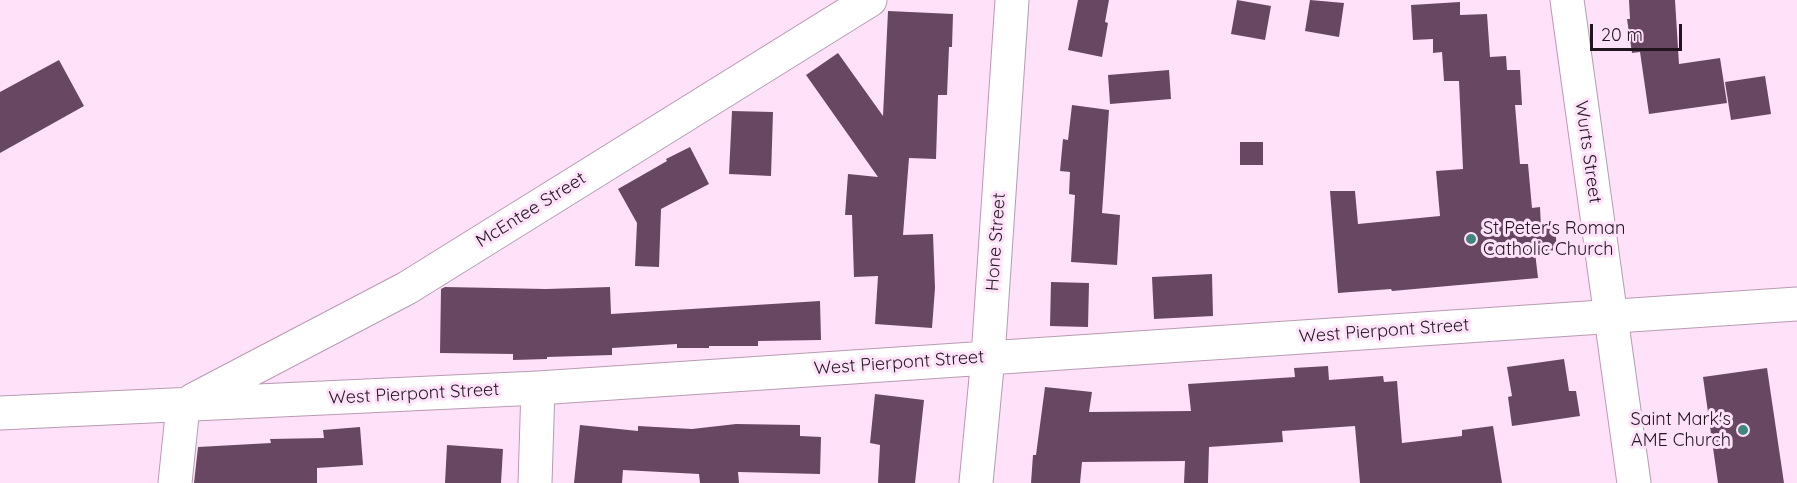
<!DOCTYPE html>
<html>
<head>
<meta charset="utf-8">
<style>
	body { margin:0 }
	#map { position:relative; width:1797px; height:483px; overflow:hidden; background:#ffe1fa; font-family:Quicksand,sans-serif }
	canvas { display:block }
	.scale { position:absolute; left:1590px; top:24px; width:92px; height:27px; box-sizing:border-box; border:3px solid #21161f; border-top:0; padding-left:8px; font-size:18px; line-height:21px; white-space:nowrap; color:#21161f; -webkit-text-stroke:4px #ffe1fa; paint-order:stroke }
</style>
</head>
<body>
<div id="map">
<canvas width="1797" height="483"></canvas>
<div class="scale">20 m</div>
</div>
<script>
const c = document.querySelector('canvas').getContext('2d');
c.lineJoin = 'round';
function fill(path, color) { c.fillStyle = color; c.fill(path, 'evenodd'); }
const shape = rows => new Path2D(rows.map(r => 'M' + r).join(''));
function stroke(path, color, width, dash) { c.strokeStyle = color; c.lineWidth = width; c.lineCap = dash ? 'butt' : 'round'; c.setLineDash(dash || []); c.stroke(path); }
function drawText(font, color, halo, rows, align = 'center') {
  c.font = font + ' Quicksand,sans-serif'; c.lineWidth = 6; c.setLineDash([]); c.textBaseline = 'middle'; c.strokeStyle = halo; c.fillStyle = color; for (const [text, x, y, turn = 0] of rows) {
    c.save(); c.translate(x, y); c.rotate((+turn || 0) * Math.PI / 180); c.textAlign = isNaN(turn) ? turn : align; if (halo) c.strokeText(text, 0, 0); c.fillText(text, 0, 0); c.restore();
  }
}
fill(shape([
	[1078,0,1109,0,1105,22,1108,23,1102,57,1068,50],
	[1237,0,1271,6,1265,40,1231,34],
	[1310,0,1344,3,1339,37,1305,31],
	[1629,0,1675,0,1679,64,1720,58,1727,103,1649,114,1640,52,1632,53,1627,19,1630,19],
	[1460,2,1460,15,1487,14,1490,57,1506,56,1507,70,1520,70,1522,105,1515,105,1520,164,1528,164,1532,208,1540,207,1541,228,1555,226,1557,250,1535,252,1538,278,1392,291,1391,289,1338,293,1330,191,1355,191,1358,224,1440,216,1436,171,1463,169,1459,81,1444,81,1442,52,1433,53,1433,39,1413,40,1411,5],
	[888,11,953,14,952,47,949,47,947,95,938,95,936,159,909,158,903,235,933,234,935,288,932,328,875,324,878,276,854,277,852,215,845,215,848,174,878,177,806,75,838,53,883,116],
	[59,60,84,106,0,153,0,92],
	[1169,70,1171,99,1110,104,1108,75],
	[1765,76,1771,114,1731,120,1725,82],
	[1072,105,1109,110,1102,213,1120,215,1117,265,1071,262,1075,195,1069,194,1070,172,1060,171,1063,139,1068,140],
	[732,111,773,112,771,176,729,174],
	[1240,142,1263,142,1263,165,1240,165],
	[690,147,709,184,661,209,659,267,635,266,637,223,618,189,667,161,666,159],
	[1212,274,1213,316,1154,319,1152,277],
	[1051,282,1089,283,1088,327,1050,326],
	[445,287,546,289,610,287,611,314,820,301,821,340,758,341,758,346,709,346,709,348,677,348,677,344,612,348,612,355,547,357,547,359,513,360,513,354,440,353,441,289],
	[1564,359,1569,391,1576,391,1580,416,1512,426,1508,397,1512,396,1507,367],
	[1328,366,1329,380,1383,376,1384,382,1397,381,1402,443,1462,436,1462,430,1493,426,1502,483,1360,483,1355,426,1282,431,1283,442,1209,447,1208,483,1184,483,1185,461,1082,462,1080,483,1031,483,1033,455,1036,455,1045,387,1092,392,1089,412,1191,411,1188,384,1295,377,1294,368],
	[1767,368,1784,483,1718,483,1703,377],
	[875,394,924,400,915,483,878,483,880,445,870,443],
	[736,424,800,425,800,436,821,437,820,474,738,472,739,483,700,483,699,474,623,470,622,483,574,483,580,425,638,431,638,426,692,429],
	[360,427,363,465,317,468,317,483,194,483,198,447,271,443,270,439,324,438,323,430],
	[447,445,503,449,501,483,445,483]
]), '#684763');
const minor = shape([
	[193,400,407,288,870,0],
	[0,413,538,388,1797,304],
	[175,483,183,406],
	[535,483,538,388],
	[976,483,988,357,1012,0]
]);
const highway = shape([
	[1567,0,1634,483]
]);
stroke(minor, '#b79bb2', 35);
stroke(highway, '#b79bb2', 35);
stroke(minor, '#fff', 33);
stroke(highway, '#fff', 33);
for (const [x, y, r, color] of [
	[1471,239,6,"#40867c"],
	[1743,430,6,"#40867c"]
]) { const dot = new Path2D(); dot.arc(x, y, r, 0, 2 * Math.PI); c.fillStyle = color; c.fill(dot); stroke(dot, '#ffe1fa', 2); }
drawText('18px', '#21161f', '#ffe1fa', [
	["Wurts Street",1588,152,82],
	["McEntee Street",531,210,-32],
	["Hone Street",996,242,-86],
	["West Pierpont Street",1384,331,-4],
	["West Pierpont Street",899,363,-4],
	["West Pierpont Street",414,394,-3]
]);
drawText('18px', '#21161f', '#ffe1fa', [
	["St Peter's Roman",1483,229],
	["Catholic Church",1483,250],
	["Saint Mark's",1731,420,"right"],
	["AME Church",1731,441,"right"]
], 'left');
</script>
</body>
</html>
